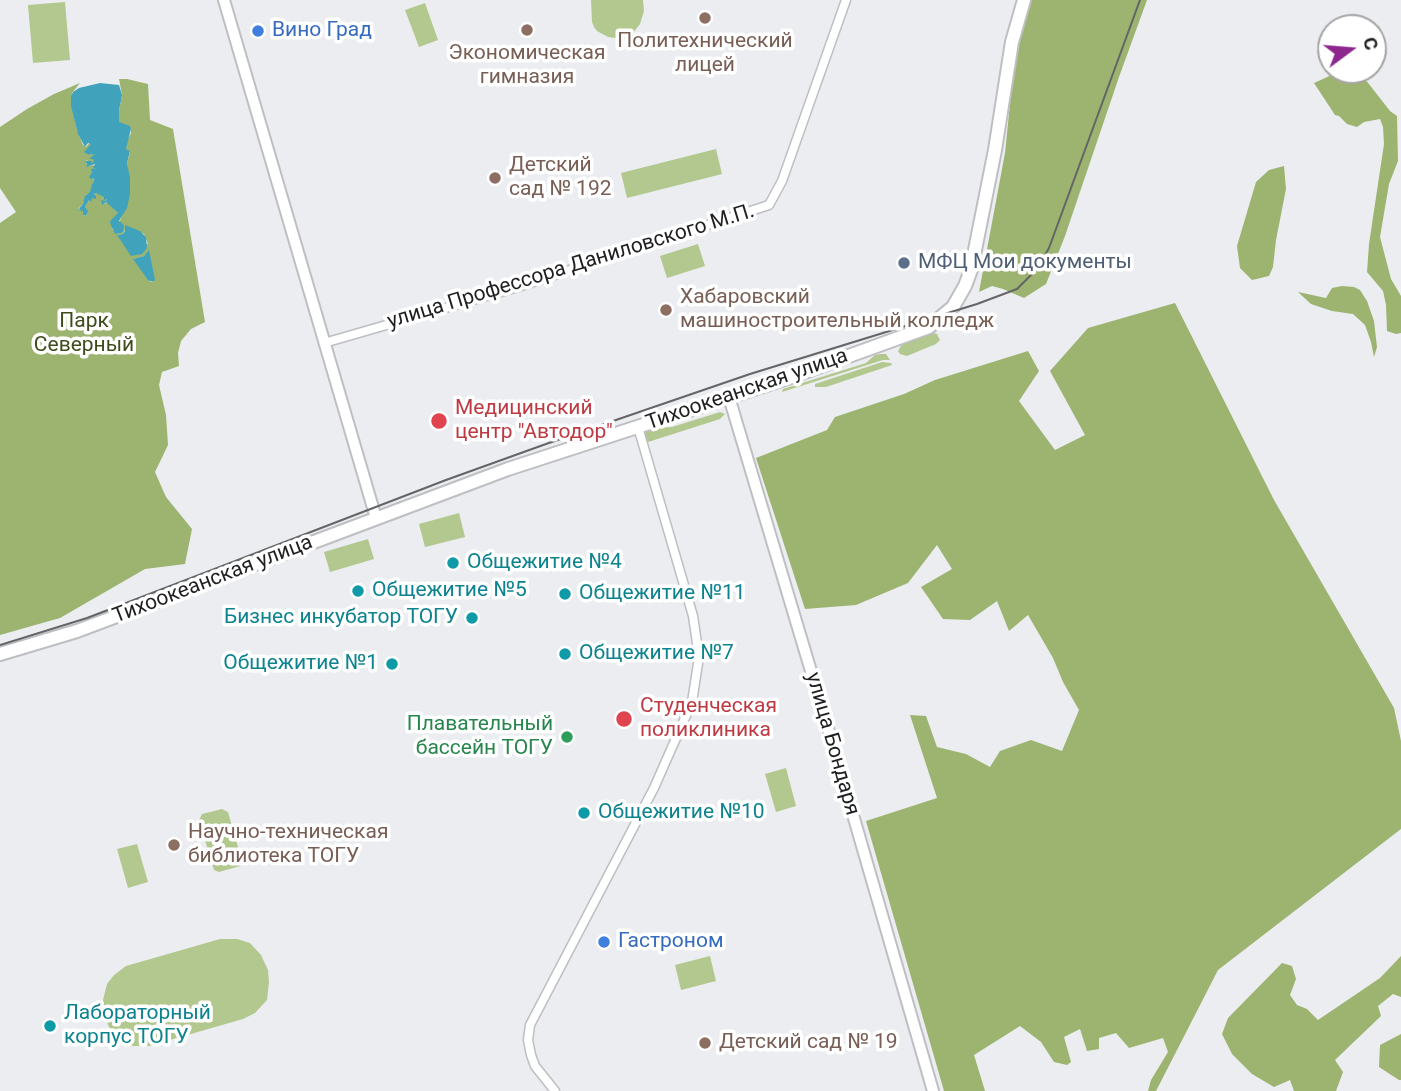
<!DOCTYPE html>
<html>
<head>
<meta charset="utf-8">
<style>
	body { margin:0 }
	#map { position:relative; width:1401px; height:1091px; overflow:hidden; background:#ebedf0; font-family:Roboto,sans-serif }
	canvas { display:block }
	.north { position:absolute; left:1317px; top:14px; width:70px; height:70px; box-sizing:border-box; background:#fff; border:2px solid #a5a5a6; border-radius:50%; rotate:74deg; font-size:19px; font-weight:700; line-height:28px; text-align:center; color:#1e1f20 }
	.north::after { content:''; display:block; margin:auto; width:24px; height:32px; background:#8e278d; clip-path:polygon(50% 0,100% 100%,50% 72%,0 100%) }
</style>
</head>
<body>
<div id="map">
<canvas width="1401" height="1091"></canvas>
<div class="north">С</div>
</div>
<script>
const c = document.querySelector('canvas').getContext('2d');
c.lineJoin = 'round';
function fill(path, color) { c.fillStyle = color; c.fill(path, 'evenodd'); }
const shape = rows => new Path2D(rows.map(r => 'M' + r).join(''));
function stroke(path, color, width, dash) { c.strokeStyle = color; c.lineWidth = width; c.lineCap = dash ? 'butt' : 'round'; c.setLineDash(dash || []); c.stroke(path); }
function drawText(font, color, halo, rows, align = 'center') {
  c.font = font + ' Roboto,sans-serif'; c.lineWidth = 7; c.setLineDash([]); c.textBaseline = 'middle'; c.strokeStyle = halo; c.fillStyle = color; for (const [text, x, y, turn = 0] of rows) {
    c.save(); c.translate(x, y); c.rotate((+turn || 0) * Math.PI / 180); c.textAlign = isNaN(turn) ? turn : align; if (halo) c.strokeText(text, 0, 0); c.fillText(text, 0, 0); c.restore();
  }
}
fill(shape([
	[591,0,643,0,644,11,640,24,630,37,623,39,608,37,597,31,594,27,592,22],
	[65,2,70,60,33,63,28,5],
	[425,3,438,40,419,47,405,10],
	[716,149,722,174,627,198,621,173],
	[698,244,705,266,667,278,660,256],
	[934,333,937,334,940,340,936,344,907,356,900,354,898,351,902,344],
	[881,354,886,354,890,360,883,360,782,392,783,389,866,363,875,355],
	[882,362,891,363,892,365,826,387,815,387,815,384],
	[720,412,725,414,720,419,645,443,644,435,646,431,653,428,672,427],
	[459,513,465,537,425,547,419,524],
	[368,539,374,559,330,572,324,552],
	[786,768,796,806,776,812,765,774],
	[222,809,228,812,242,861,240,866,219,872,214,870,199,820,202,814],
	[137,844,148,882,128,888,117,849],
	[220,939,237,939,250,943,261,955,268,970,269,982,267,1000,255,1013,243,1019,149,1046,133,1046,119,1039,109,1027,104,1015,103,1000,107,984,114,975,126,966],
	[710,956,716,981,681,990,675,965]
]), '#b3c88e');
fill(shape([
	[1028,0,1147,0,1119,77,1065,236,1046,284,1024,298,1003,289,992,286,979,292,1005,153,1015,54],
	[1336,73,1365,79,1390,111,1397,116,1398,161,1389,184,1380,237,1391,279,1401,296,1401,333,1396,334,1387,331,1386,305,1383,291,1367,272,1369,244,1384,144,1383,127,1380,119,1364,122,1357,127,1347,124,1339,116,1335,115,1314,83],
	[119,79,127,79,148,84,150,120,173,129,205,322,191,329,181,341,178,353,179,366,162,372,159,385,166,415,168,445,155,472,166,497,192,529,185,564,145,569,60,618,0,635,0,223,16,212,0,188,0,127,27,109,54,94,80,83,72,93,71,102,77,130,83,145,86,147,91,141,94,142,85,151,89,155,91,153,96,154,93,156,93,157,99,160,93,164,86,160,87,166,95,165,94,166,98,167,95,169,96,171,92,169,92,172,90,178,94,177,93,184,90,193,86,195,83,204,78,209,82,210,84,209,83,213,84,216,87,215,87,211,85,207,89,200,92,197,94,198,93,196,96,193,102,195,107,199,106,201,102,202,103,204,107,202,119,214,112,228,115,233,126,206,130,186,127,163,130,152,126,149,127,142,131,133,131,129,119,123,118,117,122,95],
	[126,228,144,234,148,244,117,235,123,234],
	[148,253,154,282,151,282,134,259,144,256],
	[1284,166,1286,189,1276,240,1273,267,1269,276,1252,280,1240,268,1237,246,1256,182,1269,170],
	[1342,286,1354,287,1360,290,1367,301,1374,321,1377,347,1374,357,1371,342,1365,325,1353,314,1332,311,1311,304,1298,292,1326,298,1332,288],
	[1175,303,1274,500,1394,708,1401,741,1401,829,1218,970,1156,1091,1148,1091,1151,1080,1168,1052,1163,1038,1129,1048,1116,1033,1099,1038,1099,1049,1087,1051,1080,1029,1064,1037,1071,1062,1067,1065,1054,1062,1041,1042,1020,1026,974,1055,985,1091,944,1091,866,821,937,798,910,715,926,716,937,747,966,754,990,767,1000,751,1031,740,1062,751,1079,710,1063,682,1053,658,1028,615,1009,631,997,601,970,620,943,619,921,587,952,569,937,545,908,583,856,605,805,609,756,458,827,430,835,417,904,394,935,380,1028,351,1039,371,1019,401,1055,450,1085,435,1050,371,1088,328],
	[1401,956,1401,997,1393,994,1378,1006,1381,1016,1335,1060,1343,1072,1336,1091,1294,1091,1290,1080,1274,1087,1252,1074,1232,1054,1222,1034,1228,1018,1282,963,1292,966,1296,979,1290,995,1297,1005,1307,1009,1318,1020,1380,978],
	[1401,1034,1401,1080,1399,1080,1379,1067,1380,1045]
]), '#9cb46f');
fill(shape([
	[100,83,119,85,122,95,119,111,119,122,130,126,131,129,126,149,130,151,127,163,130,178,130,194,127,208,119,221,123,224,124,227,123,232,120,233,115,234,110,223,111,220,118,213,106,202,102,205,101,200,106,201,107,199,104,200,104,197,98,194,97,195,97,193,94,194,96,196,96,199,92,198,91,202,89,200,85,207,88,211,86,216,83,215,83,210,81,212,80,209,77,211,83,204,85,196,90,192,92,184,93,183,94,178,91,179,89,177,92,172,91,169,97,168,93,168,95,164,86,167,87,164,85,161,92,161,91,163,94,162,93,159,89,159,95,154,92,155,92,153,89,155,84,152,91,144,88,143,85,147,78,134,71,106,71,96,73,92,79,88],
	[125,225,140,231,146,237,147,248,142,254,131,256,117,235,123,234,125,231],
	[149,250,155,280,153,282,148,280,133,259,144,256]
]), '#40a3bb');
const street = shape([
	[324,343,518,287,769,205,782,181,846,0],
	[555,1091,535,1066,531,1055,528,1040,530,1025,654,788,692,702,699,657,693,616,638,427]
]);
const secondary = shape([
	[224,0,376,518],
	[729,397,825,718,933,1091]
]);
const primary = shape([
	[0,654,77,631,508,469,788,378,929,327,953,307,965,286,971,270,995,150,1012,42,1024,0]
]);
stroke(street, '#bdbfc2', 11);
stroke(secondary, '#bdbfc2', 14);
stroke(primary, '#bdbfc2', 16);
stroke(street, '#fff', 8);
stroke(secondary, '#fff', 10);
stroke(primary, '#fff', 12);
stroke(shape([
	[0,645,87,618,446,480,546,444,750,374,977,304,1017,289,1037,269,1049,248,1140,0]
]), '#646567', 2);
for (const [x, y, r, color] of [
	[705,18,7,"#8d6e63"],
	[527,30,7,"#8d6e63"],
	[258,31,7,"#3f7fe0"],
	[495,178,7,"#8d6e63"],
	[904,263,7,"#5c6f8a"],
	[666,310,7,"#8d6e63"],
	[439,421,9,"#e0444e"],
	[453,563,7,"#0f9aa8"],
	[358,591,7,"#0f9aa8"],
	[565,594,7,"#0f9aa8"],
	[472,618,7,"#0f9aa8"],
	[565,654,7,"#0f9aa8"],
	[392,664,7,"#0f9aa8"],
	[624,719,9,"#e0444e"],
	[567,737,7,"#2e9e5b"],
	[584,813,7,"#0f9aa8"],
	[174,845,7,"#8d6e63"],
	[604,942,7,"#3f7fe0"],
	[50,1026,7,"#0f9aa8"],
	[705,1043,7,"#8d6e63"]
]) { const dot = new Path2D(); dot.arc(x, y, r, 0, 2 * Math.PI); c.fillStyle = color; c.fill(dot); stroke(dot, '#fff', 2.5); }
drawText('21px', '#366cbe', '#fff', [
	["Вино Град",272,31],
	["Гастроном",618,942]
], 'left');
drawText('21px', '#785e54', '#fff', [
	["Политехнический",705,42,"center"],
	["лицей",705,66,"center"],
	["Экономическая",527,54,"center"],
	["гимназия",527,78,"center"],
	["Детский",509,166],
	["сад № 192",509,190],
	["Хабаровский",680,298],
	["машиностроительный колледж",680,322],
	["Научно-техническая",188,833],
	["библиотека ТОГУ",188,857],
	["Детский сад № 19",719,1043]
], 'left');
drawText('21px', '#4e5e75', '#fff', [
	["МФЦ Мои документы",918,263]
], 'left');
drawText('21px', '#1e1f20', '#fff', [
	["улица Профессора Даниловского М.П.",571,267,-17],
	["Тихоокеанская улица",747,390,-19],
	["Тихоокеанская улица",213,580,-21],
	["улица Бондаря",832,744,74]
]);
drawText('21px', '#3d4c1a', '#fff', [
	["Парк",84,322],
	["Северный",84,346]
]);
drawText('21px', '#be3a42', '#fff', [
	["Медицинский",455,409],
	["центр \"Автодор\"",455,433],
	["Студенческая",640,707],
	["поликлиника",640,731]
], 'left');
drawText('21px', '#0d838f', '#fff', [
	["Общежитие №4",467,563],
	["Общежитие №5",372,591],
	["Общежитие №11",579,594],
	["Бизнес инкубатор ТОГУ",458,618,"right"],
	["Общежитие №7",579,654],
	["Общежитие №1",378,664,"right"],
	["Общежитие №10",598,813],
	["Лабораторный",64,1014],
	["корпус ТОГУ",64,1038]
], 'left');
drawText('21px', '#27864d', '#fff', [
	["Плавательный",553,725],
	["бассейн ТОГУ",553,749]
], 'right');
</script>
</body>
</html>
